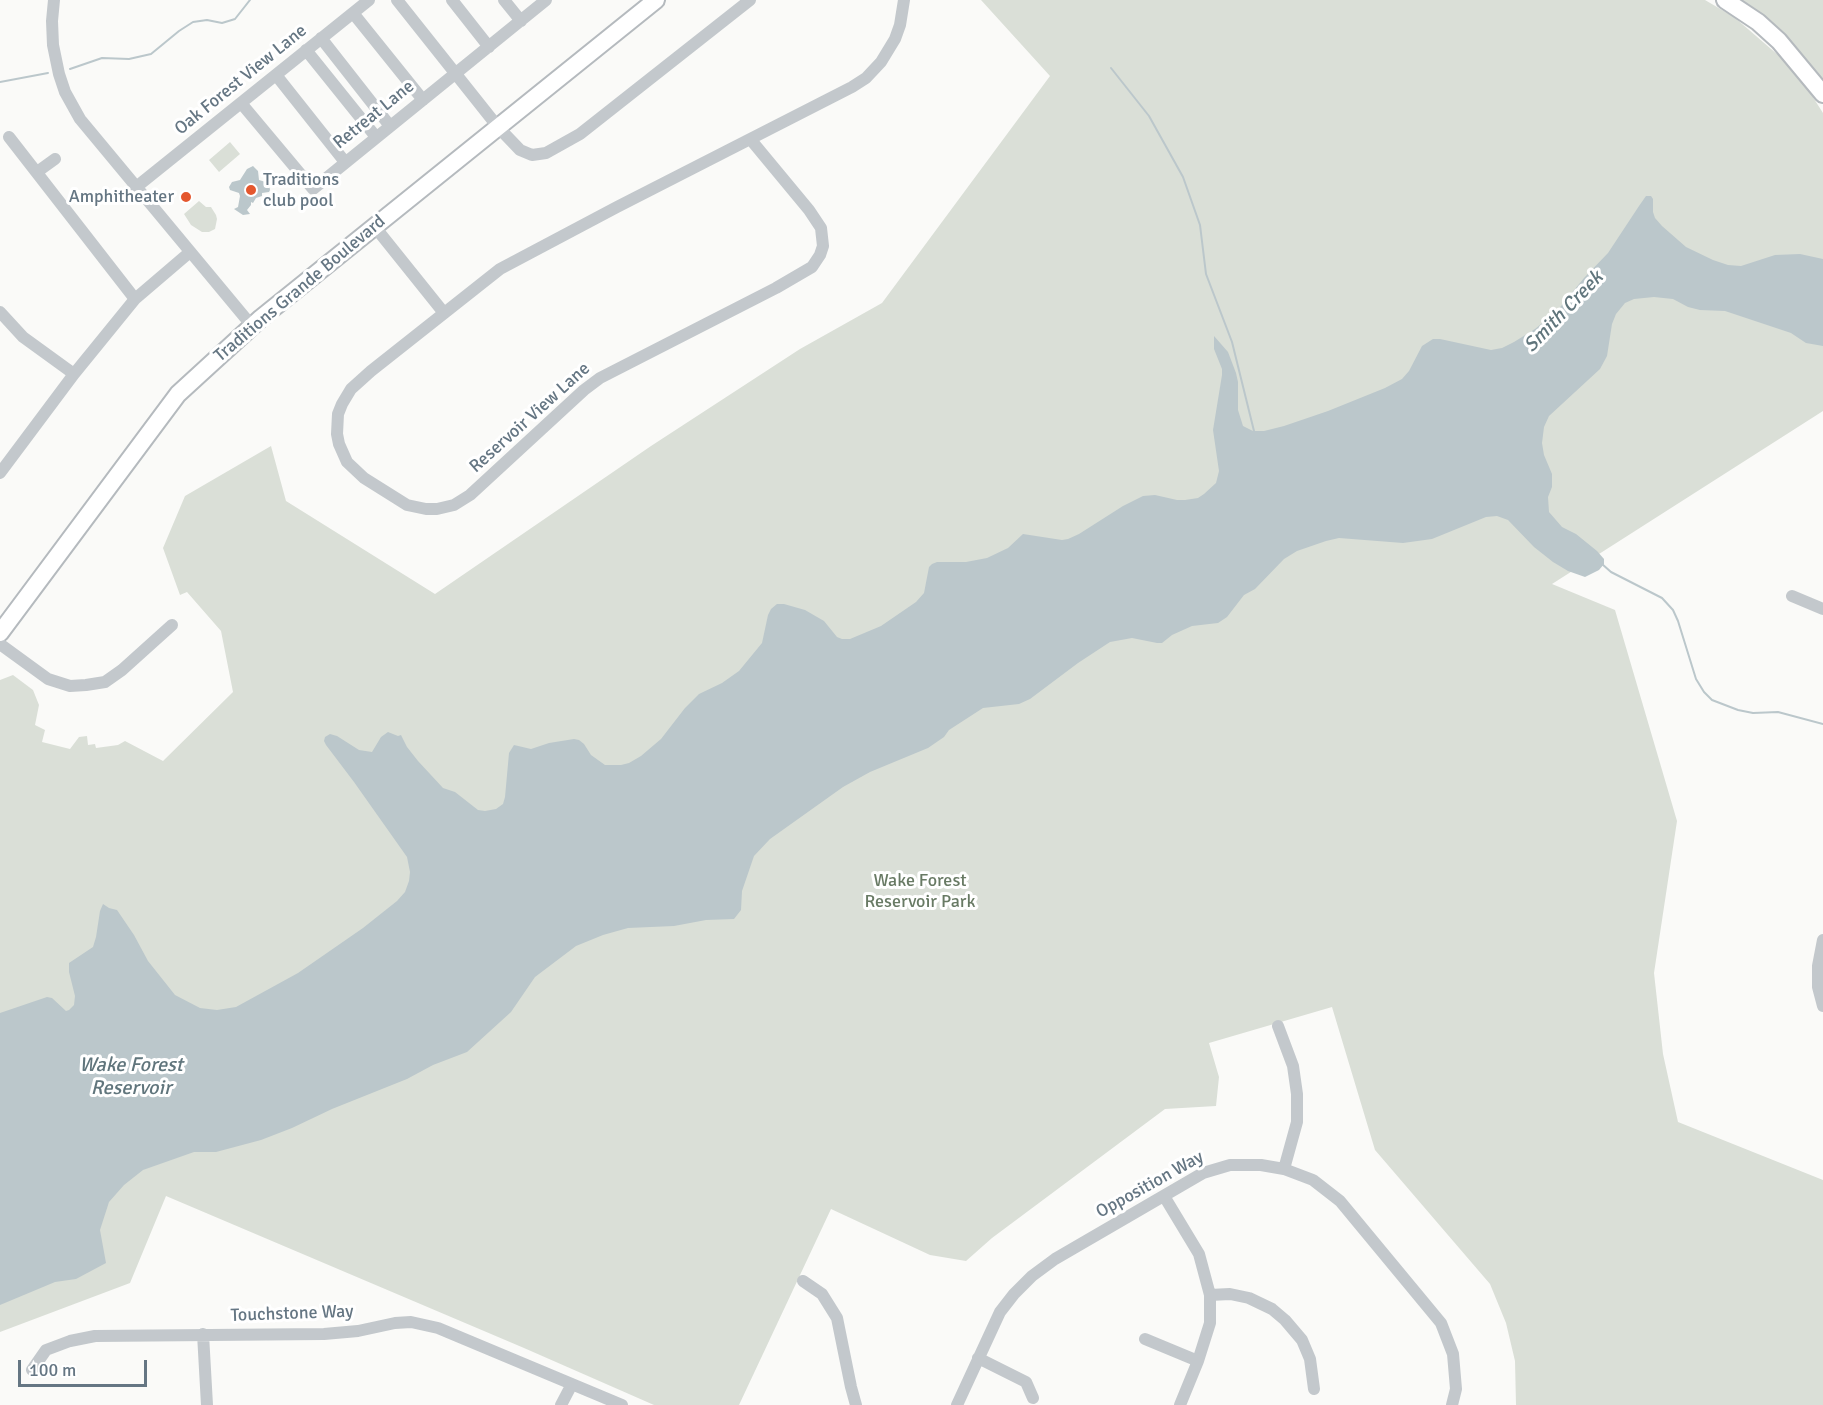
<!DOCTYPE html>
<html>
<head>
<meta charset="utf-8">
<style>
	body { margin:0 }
	#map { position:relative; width:1823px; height:1405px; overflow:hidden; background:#fafaf8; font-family:Signika,sans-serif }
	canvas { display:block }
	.scale { position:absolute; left:18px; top:1360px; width:129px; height:27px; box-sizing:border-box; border:3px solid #657683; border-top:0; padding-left:8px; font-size:18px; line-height:21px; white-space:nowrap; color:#657683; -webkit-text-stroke:4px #fff; paint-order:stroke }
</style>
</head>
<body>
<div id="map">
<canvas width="1823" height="1405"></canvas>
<div class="scale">100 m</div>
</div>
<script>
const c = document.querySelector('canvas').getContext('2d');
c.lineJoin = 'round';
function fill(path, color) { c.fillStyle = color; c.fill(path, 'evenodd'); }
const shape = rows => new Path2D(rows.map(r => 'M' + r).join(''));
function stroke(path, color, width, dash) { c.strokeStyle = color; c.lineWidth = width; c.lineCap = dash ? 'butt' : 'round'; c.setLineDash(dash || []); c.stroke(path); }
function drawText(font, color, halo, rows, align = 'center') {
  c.font = font + ' Signika,sans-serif'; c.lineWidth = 6; c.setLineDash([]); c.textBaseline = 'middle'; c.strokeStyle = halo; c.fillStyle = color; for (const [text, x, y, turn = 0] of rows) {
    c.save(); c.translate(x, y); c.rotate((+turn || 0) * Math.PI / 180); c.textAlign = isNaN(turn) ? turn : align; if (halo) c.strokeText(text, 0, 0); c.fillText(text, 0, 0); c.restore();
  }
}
fill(shape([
	[981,0,1705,0,1734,17,1785,61,1809,91,1823,113,1823,411,1552,584,1615,610,1677,821,1654,973,1663,1054,1678,1122,1823,1180,1823,1405,1516,1405,1515,1361,1506,1323,1490,1284,1375,1150,1332,1007,1209,1043,1219,1077,1216,1106,1165,1109,992,1238,966,1261,930,1255,831,1209,739,1405,654,1405,524,1348,166,1196,130,1283,0,1332,0,680,13,675,33,690,39,705,35,725,45,730,42,742,70,749,79,737,87,736,88,745,95,744,96,748,118,745,125,741,163,761,233,692,221,631,187,592,180,595,163,548,185,496,271,446,286,501,435,594,651,446,800,349,882,303,1050,76],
	[1725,0,1823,0,1823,87],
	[230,142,240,154,219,172,209,160],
	[199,201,206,207,211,207,216,215,217,219,215,229,209,232,202,232,191,225,184,214]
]), '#dadfd7');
fill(shape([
	[253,166,258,171,259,180,269,183,270,190,269,192,262,193,262,196,256,198,253,203,251,202,251,205,247,210,250,214,243,215,234,209,238,207,240,196,239,193,230,190,229,187,232,182,240,180,247,169],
	[1646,196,1651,196,1653,199,1653,212,1655,218,1662,226,1686,247,1713,260,1728,265,1741,266,1775,255,1800,254,1823,259,1823,346,1806,343,1791,333,1725,311,1700,310,1688,307,1673,299,1654,297,1634,299,1625,303,1616,314,1612,324,1607,356,1600,369,1549,416,1544,427,1542,443,1544,455,1552,474,1552,487,1548,497,1549,512,1562,527,1576,534,1597,551,1604,559,1604,564,1599,570,1585,577,1568,571,1553,562,1534,547,1508,520,1497,516,1486,517,1432,539,1403,543,1339,538,1326,541,1297,551,1284,559,1255,589,1244,595,1227,617,1218,623,1192,626,1172,635,1162,643,1157,643,1132,638,1110,642,1078,663,1030,699,1019,704,983,708,949,730,944,737,928,748,870,772,843,787,770,839,754,856,742,891,741,910,734,919,706,920,674,926,628,928,603,935,576,946,535,977,511,1012,467,1052,433,1065,407,1079,332,1109,292,1128,261,1140,216,1152,194,1152,143,1170,124,1185,109,1202,100,1230,106,1263,76,1279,55,1282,0,1305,0,1013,47,997,52,998,66,1011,69,1010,74,1005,75,996,69,972,69,963,93,947,96,937,100,911,103,904,109,908,117,910,134,935,148,961,175,995,200,1008,217,1010,236,1007,298,973,363,928,397,901,405,892,409,881,410,872,407,857,354,782,326,745,324,741,325,737,330,734,337,736,359,750,372,752,381,737,388,732,398,736,401,735,407,747,418,761,443,788,455,792,478,810,485,811,496,809,503,804,505,797,509,753,514,745,531,749,549,743,574,739,579,740,584,744,591,755,605,765,621,765,629,763,641,756,661,739,685,708,699,694,722,683,739,671,762,643,768,615,771,609,777,604,784,604,805,610,824,621,837,637,842,639,850,639,881,626,916,602,924,593,929,567,932,564,937,562,966,562,987,558,1008,548,1023,534,1062,540,1068,539,1079,534,1123,506,1143,496,1155,495,1177,500,1185,500,1198,498,1204,494,1216,483,1219,471,1213,430,1222,375,1222,369,1214,349,1214,336,1228,352,1236,373,1238,382,1238,410,1243,426,1253,431,1264,431,1284,426,1328,411,1385,388,1402,379,1409,371,1422,346,1433,339,1440,339,1491,350,1502,348,1514,342,1535,329,1557,311,1584,278,1608,253,1639,206]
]), '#bbc7cb');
stroke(shape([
	[1111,68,1149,116,1183,177,1200,225,1206,274,1232,342,1254,431],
	[70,69,102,58,129,59,151,54,179,31,193,22,207,20,222,23,235,19,250,0],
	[0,82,48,73],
	[1602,564,1611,572,1662,598,1673,610,1678,621,1696,679,1704,692,1712,700,1738,710,1753,713,1778,712,1823,724]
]), '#bbc7cb', 2);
const major = shape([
	[1725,0,1758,22,1779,41,1823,94],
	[0,633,178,394,261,318,656,0]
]);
stroke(major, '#b5babe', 20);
stroke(shape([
	[54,0,52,21,53,45,59,74,65,92,80,119,252,326],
	[397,0,498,127,520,150,532,155,546,153,580,134,750,0],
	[452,0,489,47],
	[504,0,521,21],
	[353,13,423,100],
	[321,38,390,126],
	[306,50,376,137],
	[276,75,345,162],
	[241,103,313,189,546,0],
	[9,137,135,299],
	[751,140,809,210,821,228,823,246,820,255,812,267,776,288,600,378,584,390,470,495,454,505,437,509,426,509,407,505,364,478,347,462,339,444,337,434,338,414,342,404,351,389,371,371,500,269,617,207,852,87,866,78,881,62,895,39,900,25,904,0],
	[37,172,55,159],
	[135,188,369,0],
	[375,227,444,313],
	[0,312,23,337,74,374],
	[0,473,74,374,135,299,190,252],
	[1792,596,1823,609],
	[0,644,48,679,70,686,86,685,105,682,122,670,172,625],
	[1823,940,1818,966,1818,987,1823,1006],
	[1278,1026,1293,1066,1297,1094,1297,1122,1284,1169],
	[1164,1196,1199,1254,1210,1295,1210,1323,1198,1361,1180,1405],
	[803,1281,822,1294,837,1318,851,1387,856,1405],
	[1210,1295,1230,1294,1249,1298,1272,1309,1285,1320,1302,1340,1310,1359,1314,1389],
	[203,1334,207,1405],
	[1145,1339,1198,1361],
	[978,1358,1026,1382,1033,1398],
	[32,1370,46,1350,70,1341,95,1336,324,1334,358,1331,395,1323,411,1322,438,1328,622,1405],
	[561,1405,572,1384],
	[957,1405,1000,1312,1014,1294,1032,1276,1055,1259,1203,1173,1230,1165,1261,1165,1284,1169,1313,1180,1340,1201,1441,1323,1453,1354,1456,1389,1452,1405]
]), '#c3c8cc', 12);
stroke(major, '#fff', 16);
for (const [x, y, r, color] of [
	[251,190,6,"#e4572e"],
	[186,197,6,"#e4572e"]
]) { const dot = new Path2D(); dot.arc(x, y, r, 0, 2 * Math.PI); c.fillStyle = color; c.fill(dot); stroke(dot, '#fff', 2); }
drawText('18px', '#657683', '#fff', [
	["Oak Forest View Lane",241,80,-39],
	["Retreat Lane",374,115,-39],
	["Traditions Grande Boulevard",300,289,-40],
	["Reservoir View Lane",530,418,-42],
	["Opposition Way",1150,1185,-29],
	["Touchstone Way",292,1314,-2]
]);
drawText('18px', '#657683', '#fff', [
	["Traditions",263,180],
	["club pool",263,201],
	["Amphitheater",174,197,"right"]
], 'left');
drawText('18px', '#687a64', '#fff', [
	["Wake Forest",920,881],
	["Reservoir Park",920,902]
]);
drawText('italic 20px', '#60757c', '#fff', [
	["Smith Creek",1564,312,-46],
	["Wake Forest",131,1066],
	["Reservoir",131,1089]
]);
</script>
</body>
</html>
